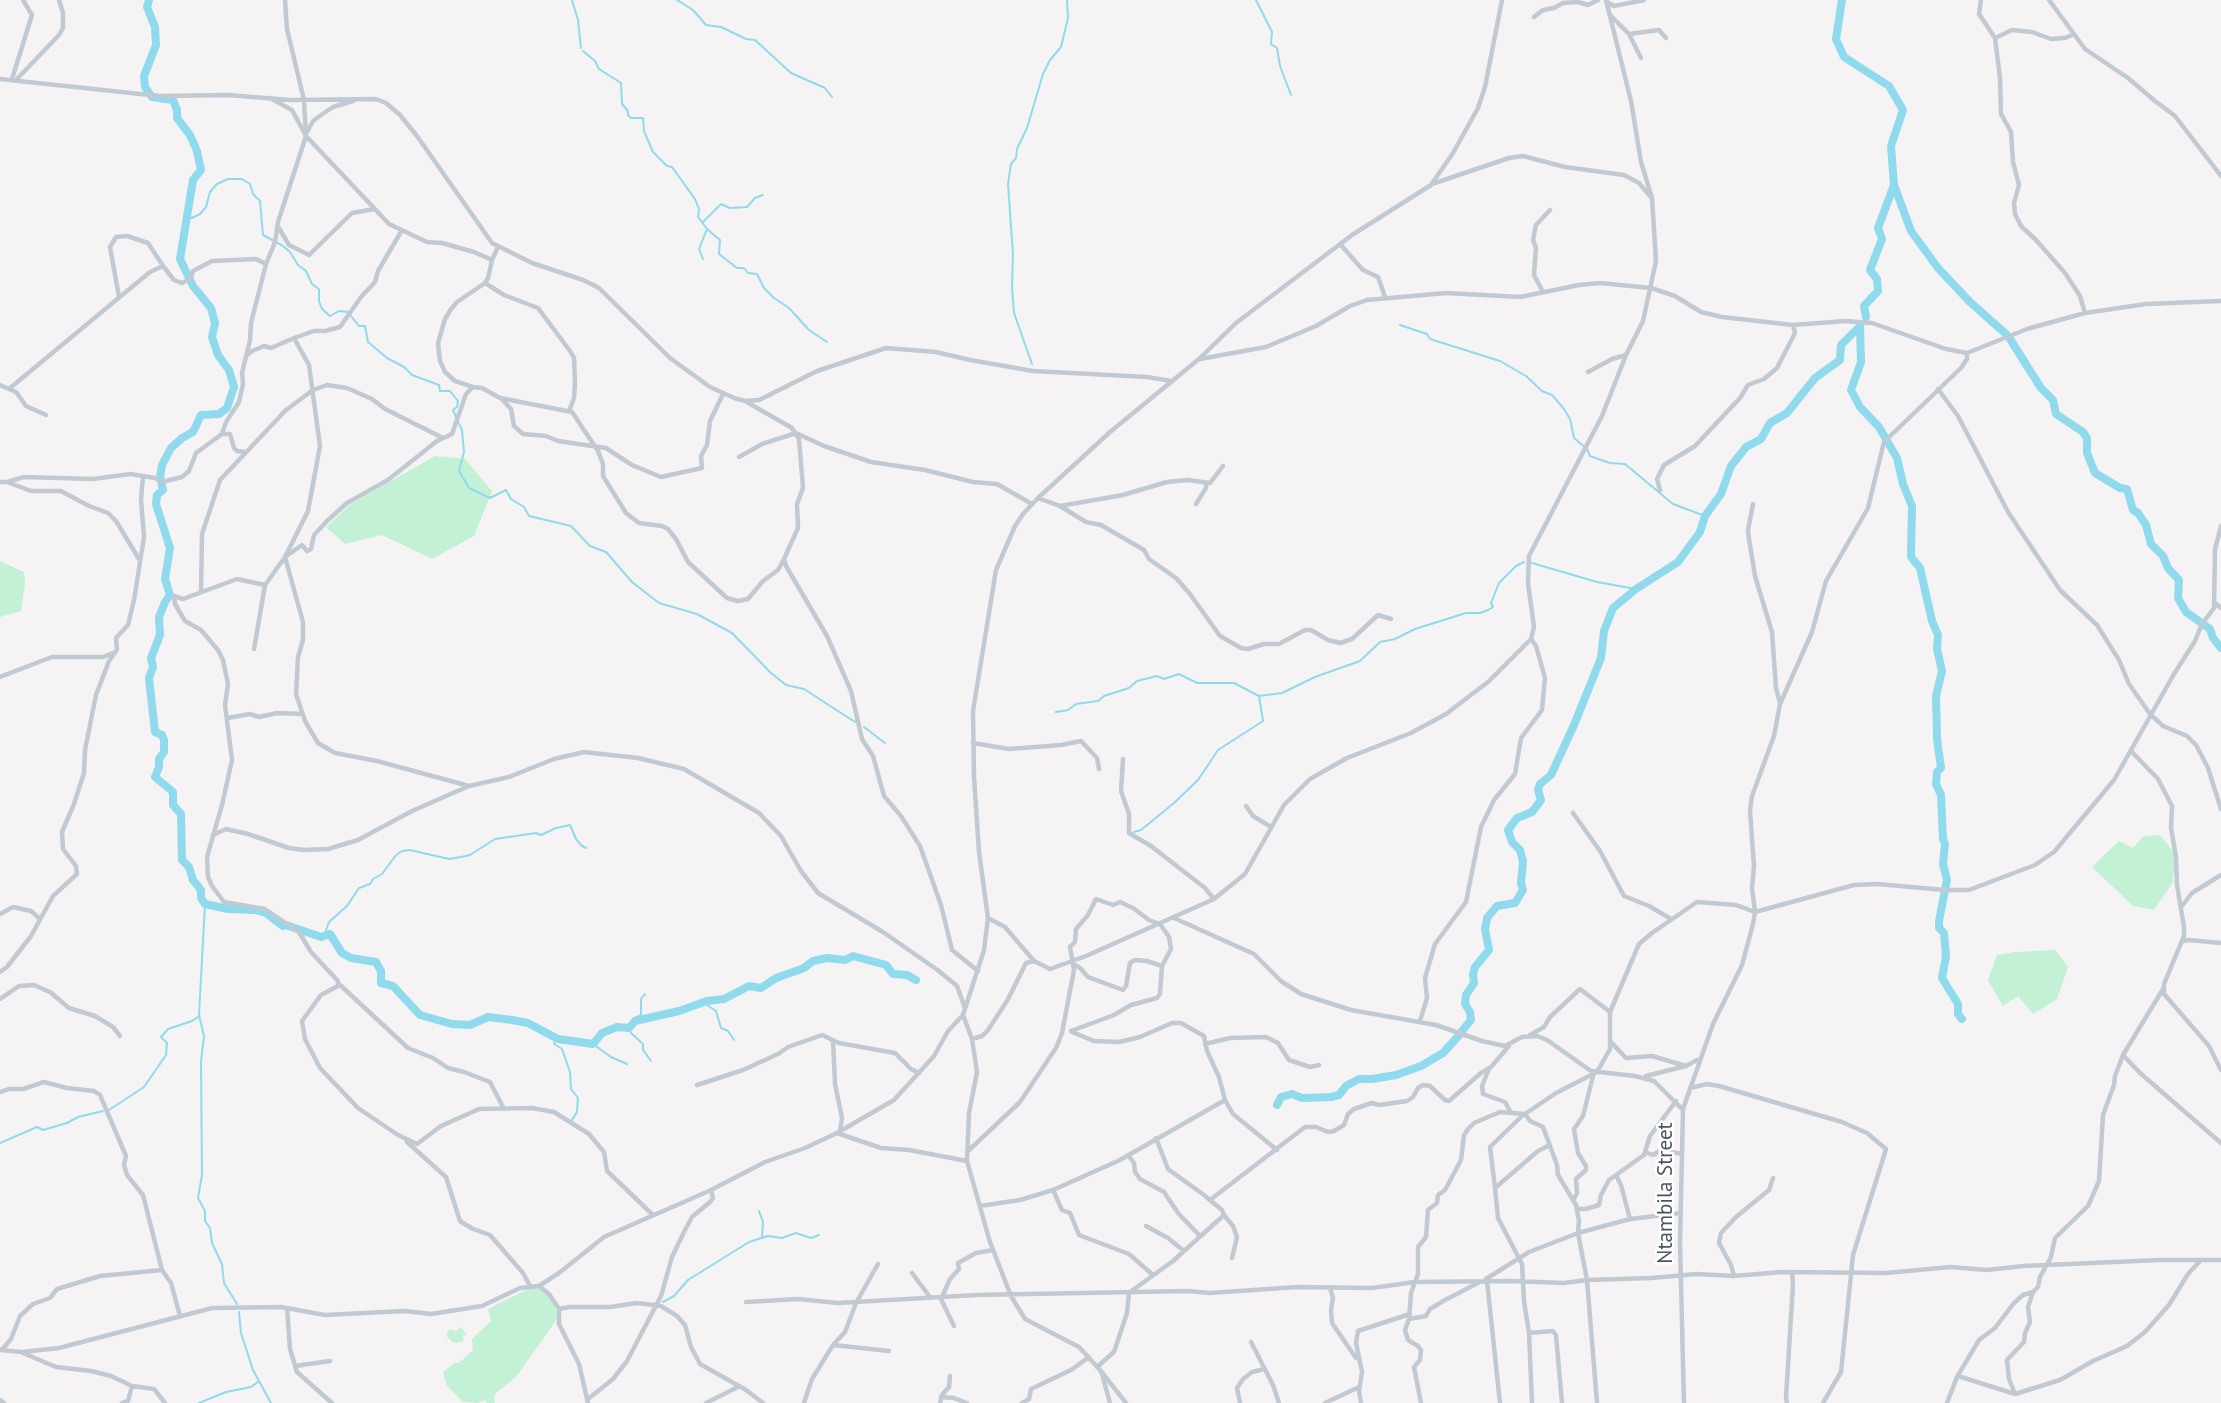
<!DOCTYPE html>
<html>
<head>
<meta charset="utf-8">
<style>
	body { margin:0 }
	canvas { display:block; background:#f5f3f3 }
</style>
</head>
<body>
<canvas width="2221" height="1403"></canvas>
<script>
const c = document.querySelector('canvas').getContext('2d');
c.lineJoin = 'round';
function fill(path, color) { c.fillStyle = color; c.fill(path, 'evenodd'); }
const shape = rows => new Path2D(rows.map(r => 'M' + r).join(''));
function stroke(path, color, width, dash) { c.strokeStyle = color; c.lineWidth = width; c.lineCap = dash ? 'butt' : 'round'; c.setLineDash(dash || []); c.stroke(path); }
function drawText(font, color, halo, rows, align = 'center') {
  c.font = font + ' "PT Sans",sans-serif'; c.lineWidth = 5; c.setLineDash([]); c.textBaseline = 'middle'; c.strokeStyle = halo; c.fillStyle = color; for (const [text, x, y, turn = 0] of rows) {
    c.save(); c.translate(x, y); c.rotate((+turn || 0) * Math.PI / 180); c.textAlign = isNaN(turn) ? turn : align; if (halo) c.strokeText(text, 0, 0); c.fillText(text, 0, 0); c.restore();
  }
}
fill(shape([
	[435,456,465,459,492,491,474,536,432,559,382,535,345,544,326,527,351,504],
	[0,561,24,572,25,583,21,611,0,617],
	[2160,835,2175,854,2173,882,2154,910,2133,906,2092,867,2119,841,2133,848,2144,836],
	[2055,950,2068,967,2057,999,2033,1014,2018,996,2003,1006,1988,980,1997,955,2015,952],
	[538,1288,548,1296,556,1308,557,1319,516,1377,496,1393,494,1397,495,1403,487,1403,484,1400,478,1403,463,1402,447,1386,443,1372,454,1363,459,1363,473,1350,472,1339,491,1321,488,1309,528,1289],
	[461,1327,467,1335,462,1336,464,1340,462,1342,454,1343,447,1337,447,1332,450,1329,456,1331]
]), '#c3f1d5');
stroke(shape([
	[572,0,578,20,581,48],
	[677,0,693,10,706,25,721,27,746,39,755,40,791,73,825,88,832,97],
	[1256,0,1272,32,1271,44,1277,48,1280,66,1291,95],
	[583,51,595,61,599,69,621,83,622,104,628,111,628,115,631,118,643,118,644,131,653,152,667,166,672,167,695,199,699,209,698,217,707,229,699,249,703,259],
	[186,216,192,218,200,214,206,207,210,192,217,184,228,179,242,179,250,184,253,194,260,201,263,235,283,246,290,252,298,265,306,271,312,284,319,289,319,301,322,309,330,316,339,311,348,312],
	[703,222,721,204,730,208,747,207,755,198,763,195],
	[707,229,720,240,719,254,737,268,744,268,748,273,757,274,764,288,774,298,789,308,809,330,827,342],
	[351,316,359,326,365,326,368,342,387,358,404,367,412,375,439,385,440,391,450,391,458,401,457,407,453,410,456,417],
	[1400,325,1427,334,1430,339,1500,361,1526,376,1542,391,1552,395,1564,409,1570,419,1574,438,1587,449,1590,456,1610,463,1625,464,1673,504,1705,516],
	[1032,364,1014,313,1012,287,1013,254,1008,184,1011,164,1016,158,1017,149,1027,128,1043,74,1050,60,1061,47,1068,18,1067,0],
	[458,422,462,430,464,452,459,471,469,488,490,498,506,490,511,499,524,507,529,516,571,526,590,546,606,552,632,582,659,603,697,614,732,633,771,673,786,685,804,689,855,722],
	[1532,563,1597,582,1636,589],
	[1056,712,1068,710,1076,704,1098,701,1104,696,1129,688,1137,681,1157,676,1164,679,1179,674,1197,683,1234,683,1259,696,1282,693,1315,677,1360,661,1380,642,1395,639,1415,629,1466,613,1480,613,1488,610,1493,607,1491,603,1499,583,1516,566,1524,562],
	[864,727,885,743],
	[1134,832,1141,830,1174,803,1198,780,1218,750,1263,721,1259,696],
	[205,904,199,1015,204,1036,201,1062,202,1175,198,1198,205,1211,205,1221,210,1228,212,1243,222,1264,224,1283,237,1304],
	[324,936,329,922,347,906,359,888,370,884,373,879,382,874,396,855,402,851,410,850,449,859,461,857,470,855,495,839,536,833,541,835,556,828,570,825,576,839,582,846,586,848],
	[645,994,641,999,641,1015,633,1019,629,1028,631,1033,643,1044,643,1050,651,1061],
	[707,1001,707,1005,716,1011,721,1028,728,1031,734,1040],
	[558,1039,555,1040,554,1044,562,1049,570,1072,571,1089,578,1098,577,1112,572,1120],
	[593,1044,611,1057,627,1064],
	[109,1110,144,1087,166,1055,167,1043,161,1037,168,1029,192,1021,198,1017],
	[0,1143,37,1127,43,1130,67,1123,78,1117,103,1111],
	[759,1211,763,1222,762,1237],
	[663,1302,674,1296,688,1280,749,1242,768,1236,782,1238,796,1233,811,1238,819,1235],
	[239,1312,241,1333,253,1370,271,1403],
	[199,1403,226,1392,251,1387,259,1381]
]), '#90daee', 2);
stroke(shape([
	[149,0,147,7,155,27,156,45,144,76,145,87,152,97,173,100,177,110,177,118,190,135,197,151,201,170,193,180,180,259,193,286,211,308,215,323,212,337,218,355,229,370,234,387,227,408,219,414,201,415,193,432,182,438,171,448,162,465,160,477,163,490,157,495,156,504,170,548,165,579,170,595,165,602,159,617,160,635,151,658,153,667,149,678,155,732,162,735,164,740,164,752,159,759,159,767,155,777,173,792,173,805,181,814,182,860,189,867,193,880,201,890,201,898,205,904,228,909,256,910,266,913,283,926,286,925,321,937,330,934,342,953,351,958,376,962,381,971,381,983,393,986,420,1015,452,1024,470,1025,488,1017,512,1020,528,1023,558,1039,593,1044,602,1033,617,1027,629,1028,635,1021,679,1011,707,1001,724,999,749,986,761,988,776,978,804,968,813,961,827,958,845,960,853,956,886,965,893,974,907,975,916,980],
	[1842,0,1836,39,1844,57,1889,86,1903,110,1891,146,1894,185,1878,228,1882,239,1870,270,1877,279,1878,291,1864,306,1866,317],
	[1894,185,1911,231,1938,268,1970,302,2006,334],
	[1860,326,1861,362,1851,390,1860,407,1879,427,1897,458,1903,484,1912,506,1911,557,1920,568,1932,621,1938,635,1937,649,1942,671,1936,696,1937,739,1941,768,1937,772,1936,784,1941,795,1943,839,1945,844,1943,864,1947,880,1939,921,1939,928,1944,933,1946,956,1942,978,1958,1004,1958,1014,1962,1019],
	[2010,339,2041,388,2053,400,2056,414,2083,432,2087,438,2087,453,2095,473,2120,488,2127,489,2133,510,2138,513,2146,525,2151,544,2163,556,2168,568,2179,580,2178,598,2186,612,2210,629,2213,638,2221,648],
	[1462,1031,1471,1020,1470,1012,1465,1004,1466,995,1474,983,1473,974,1475,967,1489,950,1485,929,1487,918,1497,906,1515,903,1523,890,1521,883,1523,861,1520,850,1512,842,1508,830,1517,818,1532,812,1541,800,1538,790,1540,784,1551,775,1574,725,1601,658,1604,631,1613,608,1636,589,1678,562,1700,532,1705,516,1721,494,1731,466,1746,447,1761,439,1770,423,1787,413,1815,378,1840,360,1841,345,1860,326],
	[1277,1105,1281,1097,1292,1094,1302,1098,1331,1097,1339,1095,1346,1086,1359,1079,1372,1079,1396,1075,1421,1066,1443,1053,1461,1033]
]), '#90daee', 8);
stroke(shape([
	[1981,0,1979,14,1995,38,2000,78,2001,114,2011,132,2013,162,2019,185,2014,203,2015,214,2021,226,2036,240,2065,273,2080,296,2085,313],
	[2049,0,2085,49,2128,78,2155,101,2175,116,2221,176],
	[1607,2,1614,6,1644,0],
	[1609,14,1629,34,1641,58],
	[1534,17,1543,10,1554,8,1563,3,1578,2,1588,5,1598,0],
	[1629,34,1659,30,1666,38],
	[1995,38,2012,30,2032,32,2051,39,2065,38,2072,35],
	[0,79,159,96,228,95,290,100,376,99,386,103,400,115,417,136,492,243,532,263,583,280,599,288,670,358,710,387,734,398,745,401,759,400,817,371,886,348,936,352,970,360,1033,371,1147,377,1171,381],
	[12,79,32,15,23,0],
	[17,79,59,35,63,28,63,13,59,0],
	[270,98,292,110,306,136,389,224,427,242,442,243,474,252,492,260],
	[307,132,313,121,321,115,333,107,353,101],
	[1432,184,1509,158,1523,156,1565,167,1624,175,1639,183,1650,196],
	[279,228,289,245,309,255,352,213,374,209],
	[1340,244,1363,270,1378,277,1385,297],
	[485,283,504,295,538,308,570,351,574,358,575,382,574,398,569,411],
	[1543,292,1534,275,1536,248,1533,240,1536,225,1550,210],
	[119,297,110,247,116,237,127,236,148,243,163,266],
	[294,338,314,331,325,331,340,327,361,297,375,282,378,271,402,230],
	[246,356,252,351,264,346,271,348,294,338,309,365,320,446,308,511,285,557,303,622,303,640,298,657,296,694,305,721,318,743,335,753,377,761,469,786,509,777,554,759,584,752,638,758,684,769,759,813,781,836,801,871,818,893,883,932,939,971,957,986,965,1008],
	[1200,359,1266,347,1316,326,1350,306,1367,300,1446,293,1520,297,1579,285,1600,283,1651,288,1675,296,1701,312,1722,317,1793,325,1845,321,1872,323,1946,349,1967,353,2027,329,2085,313,2146,304,2221,301],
	[1588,372,1612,359,1626,355],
	[0,385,16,392,26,406,46,415],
	[473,387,455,381,445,372,440,361,438,343,445,319,451,309,457,302,485,283,488,278,492,260,498,247],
	[10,388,150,272,163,266,174,280,182,283,191,278,193,271,212,261,256,259,266,264],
	[1938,389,1958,416,2008,512,2060,590,2097,625,2119,660,2129,684,2150,714,2163,726,2187,736,2196,745,2208,768,2221,809],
	[501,398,511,409,514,426,523,434,546,436,558,441,606,448,632,465,661,477,702,468,701,456,707,445,710,421,723,394],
	[745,401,792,428,799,439,803,488,797,504,798,528,784,559,786,566,827,636,851,691,862,739,873,756,884,796,901,816,920,846,941,905,952,950,978,971],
	[222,434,230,434,234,448,237,451,245,452],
	[739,457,762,444,796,433,824,446,871,462,925,470,973,482,997,484,1032,504],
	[0,482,7,482,31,491,61,491,89,506,108,513,116,521,139,559],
	[7,482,24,477,93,479,130,474,155,478,162,482,182,477,189,471,196,453,222,434,226,422,239,402,243,384,242,373,250,340,251,323,266,264,275,242,278,222,306,136,304,100,287,29,285,0],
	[1660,490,1657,479,1664,465,1695,446,1740,398,1748,385,1764,379,1777,368,1795,333,1793,325],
	[1038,498,1060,506,1123,495,1167,482,1188,480,1210,483,1223,466],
	[1196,504,1206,488,1206,483],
	[1753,504,1748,530,1749,539,1755,576,1772,632,1776,688,1780,703],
	[1060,506,1086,522,1101,525,1144,550,1149,559,1176,578,1190,594,1220,636,1241,648,1248,649,1264,644,1279,644,1305,630,1311,630,1328,640,1340,643,1352,639,1378,615,1391,619],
	[265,585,237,579,183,599,174,596,175,604,185,621,201,630,218,650,223,660,228,684,225,705,232,760,222,805,207,857,208,877,212,886,224,902,265,909,299,932,311,952,338,981,338,986,321,995,302,1021,305,1039,320,1068,358,1108,398,1135,417,1144,441,1126,479,1109,532,1108,554,1112,589,1134,604,1152,607,1171,652,1214],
	[201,591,202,534,220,480,286,410,313,390,327,385,347,388,372,399,385,409,443,438],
	[2215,603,2221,608],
	[254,649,265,585,285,557,302,545,307,551,311,549,314,535,327,521,347,503,388,480,437,441,452,434,466,394,473,387,482,388,500,398,572,412,598,451,603,464,603,476,626,513,639,523,662,526,668,529,676,539,688,562,727,598,738,601,748,599,763,581,778,570,784,559],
	[0,677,52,657,103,657,113,653],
	[228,718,250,714,259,717,277,713,302,714],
	[973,743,1009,749,1061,745,1081,741,1097,758,1099,769],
	[2132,752,2158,779,2172,806,2171,828,2176,857,2177,885,2184,927,2184,936,2164,984,2164,994,2209,1046,2221,1070],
	[1123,759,1121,791,1129,814,1129,833,1151,846,1205,888,1214,899],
	[1246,806,1253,816,1271,827],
	[1573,813,1600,851,1624,896,1649,906,1671,919],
	[213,835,226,829,248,834,289,848,304,850,328,849,358,840,412,811,469,786],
	[2182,906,2192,893,2221,875],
	[0,914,13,907,31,911,40,919],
	[988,918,1005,927,1034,961,1050,969,1086,956,1214,899,1245,874,1284,805,1310,779,1347,758,1411,733,1446,714,1488,682,1531,639,1534,627,1528,583,1529,556,1602,416,1626,355,1643,321,1656,261,1652,198,1641,162,1631,101,1606,0],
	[1174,918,1254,954,1281,981,1301,994,1351,1010,1436,1025,1482,1041,1505,1046,1522,1037,1537,1036,1547,1040,1591,1071,1635,1076,1654,1081,1682,1109],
	[2182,941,2189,940,2221,943],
	[1075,965,1080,968,1088,977,1123,990,1126,986,1130,963,1135,960,1147,961,1162,966],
	[0,972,7,967,31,936,53,896,77,874,76,866,63,849,62,832,74,804,84,773,85,750,96,695,109,661,117,650,116,638,128,625,134,600,144,537,141,499,143,477],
	[339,984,408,1048,433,1058,448,1068,464,1072,490,1082,504,1109],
	[0,999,19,986,34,985,50,992,69,1008,95,1016,113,1027,120,1036],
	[963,1015,972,1039,977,1072,969,1113,967,1161,990,1242,1011,1296,1025,1319,1079,1347,1100,1370,1126,1403],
	[1420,1021,1427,998,1425,978,1435,944,1466,902,1481,827,1494,800,1515,774,1521,738,1542,710,1545,678,1536,646,1531,639],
	[1072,1032,1094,1041,1119,1042,1140,1037,1172,1023,1181,1023,1204,1036,1207,1051,1219,1077,1225,1100,1233,1114,1277,1150],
	[1530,1035,1544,1027,1550,1017,1580,989,1610,1012],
	[972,1039,982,1036,988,1030,1007,1001,1026,963,1033,961],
	[833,1041,835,1084,842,1118,840,1131],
	[1611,1042,1626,1058,1652,1056,1686,1066],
	[1205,1044,1230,1038,1266,1037,1278,1043,1289,1060,1310,1067,1319,1065],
	[2123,1055,2140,1073,2221,1143],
	[1489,1069,1482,1086,1483,1094,1505,1102,1510,1111],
	[1646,1076,1686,1066,1697,1060],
	[697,1085,743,1070,778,1054,788,1047,822,1035,839,1043,895,1053,911,1069,919,1073],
	[1690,1088,1707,1084,1719,1086,1842,1122,1867,1133,1886,1149,1853,1255,1841,1372,1823,1403],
	[0,1092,9,1089,23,1089,44,1082,67,1088,94,1091,100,1095,126,1156,124,1165,127,1175,143,1195,162,1270,171,1283,180,1316],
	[1525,1114,1530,1121,1543,1127,1557,1165,1558,1175,1576,1205,1579,1221,1578,1233,1587,1280,1597,1403],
	[837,1133,881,1148,909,1150,967,1161],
	[407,1142,446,1177,460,1221,473,1229,490,1235,523,1273,530,1286],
	[967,1152,1020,1102,1056,1048,1062,1033,1074,970,1070,947,1075,942,1076,929,1088,915,1096,899,1113,905,1120,902,1133,908,1149,920,1160,924,1169,937,1171,949,1162,966,1160,994,1157,998,1131,1005,1114,1015,1071,1031],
	[1645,1152,1653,1155,1661,1150,1682,1154],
	[1128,1155,1134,1163,1135,1172,1140,1179,1164,1192,1178,1213,1200,1236],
	[1616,1175,1621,1185,1630,1219],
	[1495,1188,1490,1147,1523,1115],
	[1053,1190,1062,1210,1070,1213,1079,1235,1129,1254,1153,1275],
	[1574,1199,1577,1193,1576,1179,1586,1170,1586,1166,1578,1153,1574,1129,1583,1116,1593,1076],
	[1210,1200,1305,1127,1316,1127,1328,1132,1334,1131,1344,1125,1348,1114,1354,1109,1372,1103,1379,1105,1407,1101,1413,1097,1418,1088,1423,1085,1430,1086,1445,1100,1449,1101,1481,1073,1491,1067,1509,1046],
	[980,1206,1020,1200,1053,1190,1120,1160,1225,1100],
	[1577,1209,1586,1209,1599,1205,1601,1195,1609,1180,1644,1155,1650,1136,1676,1101],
	[1224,1215,1233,1226,1237,1237,1232,1258],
	[1146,1226,1168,1238,1184,1251],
	[912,1273,930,1297],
	[1734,1276,1731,1265,1719,1243,1721,1233,1736,1217,1769,1190,1773,1178],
	[1486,1279,1529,1252,1578,1233,1630,1219,1681,1213],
	[1487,1281,1500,1403],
	[539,1286,549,1294,559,1309,559,1324,579,1364,588,1403],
	[1330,1288,1333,1298,1331,1310,1332,1323,1356,1358],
	[1130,1292,1173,1261,1224,1215,1222,1210,1204,1195,1168,1169,1156,1138],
	[746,1302,798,1299,838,1303,976,1295,1188,1291,1210,1293,1298,1287,1372,1288,1415,1282,1511,1281,1564,1283,1587,1280,1651,1278,1697,1274,1734,1276,1782,1272,1886,1273,1950,1267,1987,1270,2024,1266,2160,1260,2221,1260],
	[287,1308,290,1349,297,1372,332,1403],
	[559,1309,570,1307,610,1307,637,1303,661,1306,677,1316,685,1325,691,1347,700,1364,746,1390,763,1403],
	[1409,1319,1426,1316,1430,1309,1445,1300,1478,1283],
	[954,1326,941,1299,950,1279,959,1269,958,1263,976,1253,993,1250],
	[1529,1333,1553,1331,1556,1335,1562,1403],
	[1251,1342,1273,1385,1279,1403],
	[834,1345,889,1351],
	[0,1350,22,1352,59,1348,212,1308,281,1307,325,1315,405,1311,431,1314,482,1306,520,1288,539,1286,559,1273,604,1237,711,1190,765,1162,805,1148,837,1133,894,1100,934,1056,948,1031,963,1015,984,950,988,918,979,852,974,777,973,711,996,570,1015,526,1023,514,1038,498,1110,432,1199,359,1236,323,1352,235,1431,185,1453,153,1478,108,1485,87,1502,0],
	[2,1350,11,1339,20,1316,33,1304,50,1298,57,1289,100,1276,162,1270],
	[23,1353,56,1367,91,1371,111,1376,132,1386,128,1401,122,1403],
	[295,1366,330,1361],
	[1097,1367,1114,1352,1127,1313,1129,1293],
	[1102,1374,1110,1403],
	[1958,1376,2015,1394,2060,1380,2093,1361,2127,1346,2145,1332,2169,1305,2188,1274,2200,1261],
	[132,1386,154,1389,165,1403],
	[2015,1394,2009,1379,2007,1360,2024,1342,2025,1333,2030,1322,2028,1307,2033,1292],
	[941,1397,954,1398,967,1403],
	[588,1399,613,1379,627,1361,661,1296,672,1257,684,1232,692,1217,710,1202,713,1198,711,1190],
	[0,1400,4,1403],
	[706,1403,738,1387],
	[804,1403,812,1379,833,1345,845,1332,856,1303,878,1264],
	[940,1403,942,1395,949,1387,950,1376],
	[1022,1403,1029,1399,1031,1389,1071,1370,1089,1357],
	[1240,1403,1237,1388,1243,1379,1252,1372,1264,1369],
	[1325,1403,1359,1387],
	[1361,1403,1359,1391,1362,1372,1356,1343,1358,1331,1410,1314],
	[1421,1403,1414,1367,1420,1360,1421,1350,1418,1346,1408,1340,1405,1330,1409,1319,1411,1293,1418,1274,1418,1247,1426,1237,1428,1210,1437,1203,1438,1195,1445,1190,1461,1160,1464,1135,1468,1129,1474,1123,1500,1112,1525,1114,1556,1093,1597,1072,1610,1049,1610,1012,1639,944,1652,933,1697,902,1736,905,1755,912,1854,885,1877,884,1945,890,1969,890,2035,865,2054,852,2114,780,2174,674,2195,641,2202,624,2214,608,2215,549,2221,526],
	[1532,1403,1529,1333,1524,1301,1522,1264,1498,1218,1495,1188,1538,1151,1550,1145],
	[1684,1403,1680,1243,1683,1109,1713,1024,1742,965,1753,924,1755,912,1752,888,1754,866,1750,811,1752,796,1774,736,1780,704,1812,632,1826,581,1868,508,1884,442,1961,368,1967,359,1967,353],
	[1787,1403,1786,1398,1793,1284,1792,1272],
	[1947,1403,1957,1377,1979,1340,1995,1328,2014,1303,2023,1295,2033,1292,2038,1287,2040,1277,2051,1257,2055,1238,2088,1206,2099,1181,2103,1115,2114,1085,2115,1076,2123,1055,2163,989]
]), '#c1cad2', 4.5);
drawText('21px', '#4a5661', '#fff', [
	["Ntambila Street",1666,1193,-90]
]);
</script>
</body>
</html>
